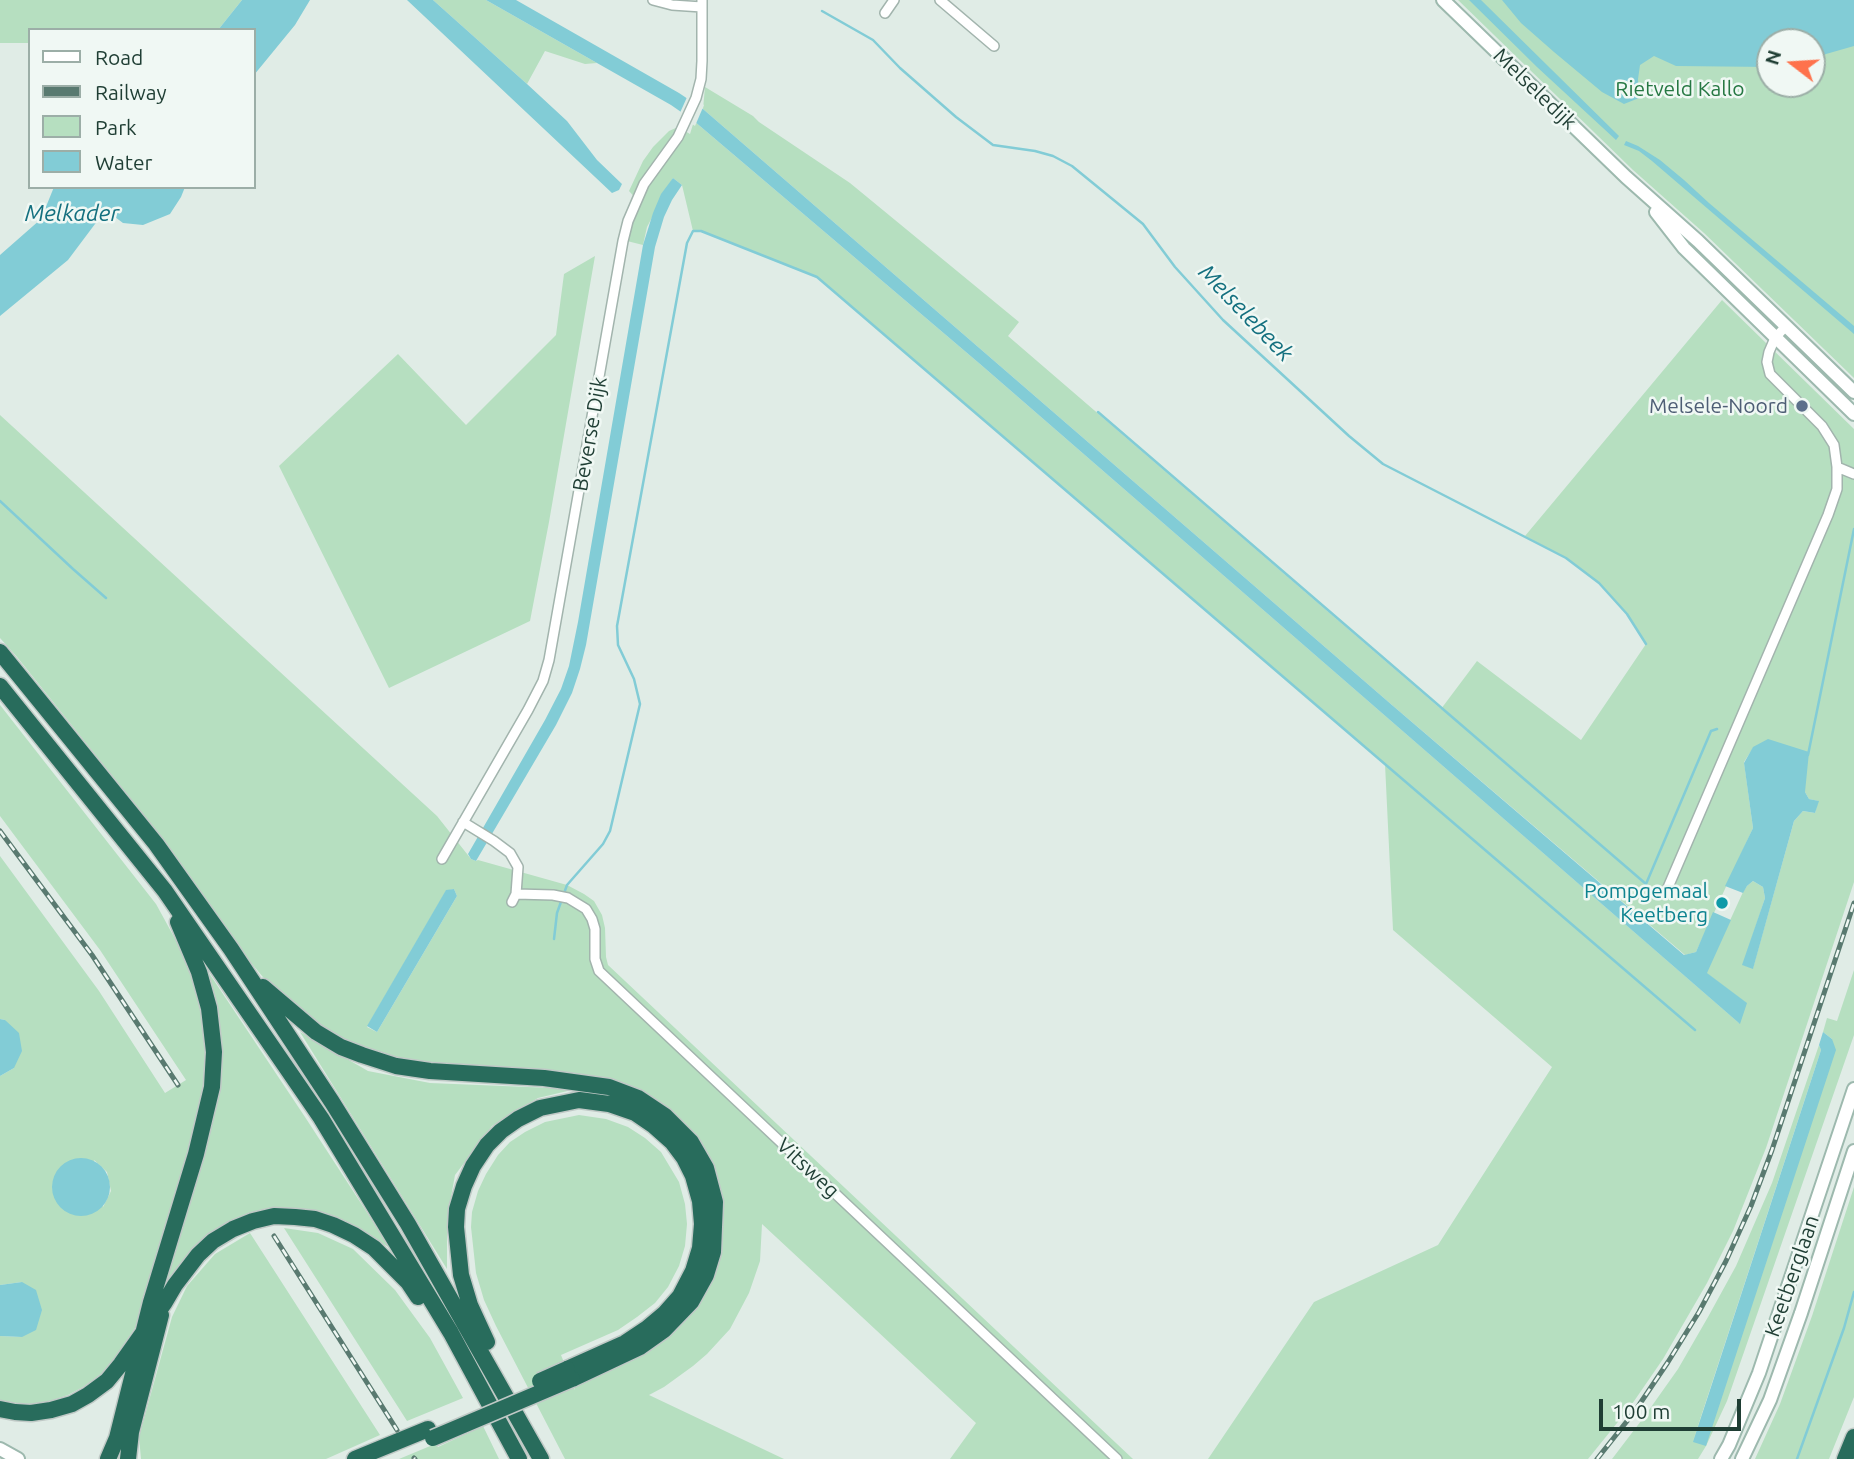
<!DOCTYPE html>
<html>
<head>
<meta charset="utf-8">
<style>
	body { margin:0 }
	#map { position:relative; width:1854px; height:1459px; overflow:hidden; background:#e0ece6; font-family:Ubuntu,sans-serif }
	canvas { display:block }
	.legend { position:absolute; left:28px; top:28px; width:228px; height:161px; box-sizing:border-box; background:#f0f8f4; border:2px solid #9caea7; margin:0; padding:9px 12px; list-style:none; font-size:21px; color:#1f3e34 }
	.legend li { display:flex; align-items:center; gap:14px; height:35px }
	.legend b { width:35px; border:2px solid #9caea7 }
	.north { position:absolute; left:1756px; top:28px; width:70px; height:70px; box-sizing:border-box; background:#f0f8f4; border:2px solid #9caea7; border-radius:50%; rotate:287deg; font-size:19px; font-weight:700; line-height:28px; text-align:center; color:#1f3e34 }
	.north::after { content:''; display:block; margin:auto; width:24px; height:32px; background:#fe724c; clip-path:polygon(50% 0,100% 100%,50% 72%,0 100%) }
	.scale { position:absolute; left:1599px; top:1399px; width:142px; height:32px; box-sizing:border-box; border:4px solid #1f3e34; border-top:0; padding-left:9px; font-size:21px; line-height:24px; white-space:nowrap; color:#1f3e34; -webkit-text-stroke:5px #f0f8f4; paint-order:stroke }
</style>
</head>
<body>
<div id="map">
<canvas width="1854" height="1459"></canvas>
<ul class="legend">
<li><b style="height:9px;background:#fff"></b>Road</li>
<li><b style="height:9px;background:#597a70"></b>Railway</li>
<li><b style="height:19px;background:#b6dfc0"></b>Park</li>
<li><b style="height:19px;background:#82ccd6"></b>Water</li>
</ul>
<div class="north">N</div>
<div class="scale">100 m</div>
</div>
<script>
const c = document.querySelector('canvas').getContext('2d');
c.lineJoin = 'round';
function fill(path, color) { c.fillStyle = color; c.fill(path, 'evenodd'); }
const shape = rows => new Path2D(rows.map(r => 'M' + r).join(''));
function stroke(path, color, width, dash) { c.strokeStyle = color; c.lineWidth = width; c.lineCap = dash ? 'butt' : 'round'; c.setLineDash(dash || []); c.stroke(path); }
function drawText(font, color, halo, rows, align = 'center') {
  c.font = font + ' Ubuntu,sans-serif'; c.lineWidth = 5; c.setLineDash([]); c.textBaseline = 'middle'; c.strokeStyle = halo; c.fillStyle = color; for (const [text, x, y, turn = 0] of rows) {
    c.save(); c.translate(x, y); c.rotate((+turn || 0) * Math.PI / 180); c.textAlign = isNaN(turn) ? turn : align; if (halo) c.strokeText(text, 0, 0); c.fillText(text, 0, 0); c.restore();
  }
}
fill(shape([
	[0,0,242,0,218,30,30,30,30,43,0,43],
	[433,0,486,0,597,63,585,64,545,51,527,84],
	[1458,0,1854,0,1854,378,1704,233,1633,170],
	[1770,42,1812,42,1812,84,1770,84],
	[705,87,753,116,759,122,850,183,1019,322,1008,336,1441,709,1477,661,1581,740,1646,644,1627,614,1599,583,1566,558,1525,536,1722,300,1854,429,1854,882,1766,1148,1733,1231,1707,1283,1663,1359,1630,1407,1588,1459,1208,1459,1314,1302,1438,1245,1552,1067,1393,930,1385,764,817,277,701,231,693,231,682,185,673,178,647,227,643,245,627,241,639,202,629,191,643,161,653,147,669,131,678,127,690,134,694,121,980,364,1739,1023,1746,1003,1706,973,1743,892,1747,886,1753,881,1763,887,1765,898,1743,965,1753,968,1794,821,1803,811,1815,813,1818,801,1809,799,1805,792,1753,748,1744,762,1753,828,1696,952,1685,955,1392,705,703,109],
	[595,256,549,522,530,621,389,688,279,466,398,354,466,425,556,335,564,274],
	[0,415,437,816,471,859,476,861,478,860,567,885,584,894,594,901,602,915,605,928,606,957,608,965,1133,1459,950,1459,976,1423,762,1224,760,1261,749,1293,730,1329,707,1354,693,1366,664,1387,649,1395,784,1459,565,1459,496,1326,484,1300,476,1273,471,1227,472,1212,478,1191,486,1174,498,1155,510,1142,525,1132,545,1122,579,1115,606,1119,628,1127,645,1138,661,1152,679,1182,685,1204,687,1224,685,1246,679,1266,668,1287,655,1303,637,1317,618,1330,561,1355,575,1390,575,1387,645,1354,680,1326,698,1307,714,1278,722,1253,724,1201,712,1165,641,1092,398,1059,344,1041,319,1027,268,983,236,945,163,839,17,657,0,638],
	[454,889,457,896,377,1032,367,1027,446,891],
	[0,705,156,904,179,946,191,975,201,1010,205,1052,203,1086,197,1120,135,1328,114,1359,101,1374,83,1387,68,1395,50,1401,31,1404,16,1403,0,1400,0,1336,22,1337,22,1282,0,1285,0,1076,14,1068,5,1020,0,1019,0,856,99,991,165,1093,186,1080,100,950,0,816],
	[94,1160,107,1172,111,1191,103,1207],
	[1854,970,1854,1035,1727,1401,1706,1446,1698,1459,1612,1459,1644,1417,1678,1369,1708,1317,1736,1266,1772,1183,1819,1045,1821,1050,1693,1441,1832,1039,1823,1032,1827,1018,1837,1021],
	[209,973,305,1117,390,1248,335,1216,290,1208,245,1216,209,1235,166,1281,216,1105,221,1043],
	[300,1032,368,1071,430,1083,576,1089,538,1098,492,1126,455,1175,447,1219,447,1269],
	[1854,1187,1854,1397,1829,1459,1755,1459,1780,1404,1812,1316],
	[284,1228,318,1233,353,1249,395,1290,430,1338,463,1398,407,1421],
	[250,1233,380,1435,326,1459,141,1459,139,1437,172,1317,187,1286,215,1254],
	[483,1426,499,1459,399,1459,435,1444,438,1447]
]), '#b6dfc0');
fill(shape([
	[242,0,310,0,295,25,254,75,254,30,218,30],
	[407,0,433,0,527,84,567,121,597,160,622,184,619,190,612,193],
	[486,0,516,0,679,93,703,109,1392,705,1684,955,1696,952,1713,912,1731,920,1707,973,1747,1003,1740,1024,980,364,694,121,671,105],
	[1469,0,1481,0,1619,136,1616,140,1537,67],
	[1502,0,1854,0,1854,46,1826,54,1812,62,1812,42,1770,42,1770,67,1676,66,1654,56,1640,65,1638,79,1639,98,1624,104,1602,92,1554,52,1521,23],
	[1626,141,1638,146,1660,160,1684,180,1709,203,1854,326,1854,334,1652,161,1639,151,1624,145],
	[673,178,682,185,672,200,664,217,655,247,586,645,580,669,572,693,556,725,476,861,471,859,468,854,545,720,561,689,569,666,578,622,643,245,653,213,661,194],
	[54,187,185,187,181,197,170,214,143,225,123,223,111,214,101,216,68,260,0,316,0,255,41,219],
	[1768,739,1809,752,1805,792,1809,799,1819,801,1815,813,1803,811,1794,821,1753,969,1742,965,1765,898,1763,887,1753,881,1747,886,1743,893,1725,886,1753,828,1744,763,1753,747],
	[454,889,457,896,377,1032,367,1026,446,890],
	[0,1019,5,1020,19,1033,22,1051,14,1068,0,1076],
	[1823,1032,1832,1039,1836,1050,1706,1446,1693,1442,1821,1050,1819,1045],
	'52 1187a29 29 0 1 1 58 0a29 29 0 1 1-58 0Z',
	[22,1282,36,1290,42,1310,36,1330,22,1337,0,1336,0,1285]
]), '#82ccd6');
fill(shape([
	[688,95,704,105,695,126,679,115]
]), '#e0ece6');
stroke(shape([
	[822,11,873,40,900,68,956,117,993,145,1035,151,1053,156,1072,166,1143,224,1175,267,1223,320,1349,436,1383,464,1566,558,1599,583,1627,614,1646,644],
	[1098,412,1646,884,1711,731,1717,729],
	[0,501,73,569,106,598],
	[1808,755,1854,529],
	[554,939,557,913,567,885,603,844,610,831,640,704,634,679,618,645,617,626,687,243,693,231,701,231,817,277,1695,1030],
	[1797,1459,1844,1328,1854,1292]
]), '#82ccd6', 2.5);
const minor = shape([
	[653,0,672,5,702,7],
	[940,0,994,46],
	[885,13,894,0],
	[1837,467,1854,474],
	[463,822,494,841,510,853,518,867,516,894,512,902],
	[442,859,528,710,543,681,549,660,623,241,628,221,644,184,678,137,696,98,701,79,702,61,702,0],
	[1666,892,1828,515,1837,489,1837,467,1834,445,1822,426,1770,374,1767,362,1769,352,1775,338,1786,326],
	[516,894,553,895,568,898,586,909,592,919,595,929,595,959,599,971,1117,1459]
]);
const secondary = shape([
	[1443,0,1626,177,1698,241,1854,392],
	[1656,212,1684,248,1854,414],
	[0,1449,18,1459],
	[1721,1459,1729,1445,1759,1373,1854,1089],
	[1742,1459,1770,1400,1801,1313,1854,1151]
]);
const motorway = shape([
	[0,652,156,844,231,949,332,1102,408,1224,541,1459],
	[0,686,165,891,321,1118,451,1333,519,1459],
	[263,987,316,1032,341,1047,362,1055,396,1066,430,1071,544,1078,609,1087,638,1098,665,1116,691,1142,706,1168,715,1202,713,1252,706,1275,691,1302,664,1330,640,1347,572,1379],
	[487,1342,470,1305,461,1275,456,1227,457,1209,464,1186,473,1166,487,1145,501,1131,518,1119,540,1108,579,1100,609,1104,635,1113,654,1126,672,1142,684,1158,693,1176,700,1201,702,1224,700,1248,693,1271,680,1296,665,1313,646,1329,625,1343,567,1369],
	[0,1409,15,1412,31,1413,51,1410,72,1404,88,1395,107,1381,121,1364,165,1302,175,1285,198,1255,213,1241,233,1229,253,1221,274,1216,295,1217,315,1219,333,1225,354,1235,374,1248,408,1282,418,1297],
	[108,1459,117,1438,151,1302,196,1154,212,1087,214,1052,209,1008,199,972,178,922],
	[128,1459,131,1432,161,1315],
	[355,1459,428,1429],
	[1845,1459,1854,1437]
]);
stroke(minor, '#a2b4ad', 12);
stroke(secondary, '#9db9ae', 16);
stroke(motorway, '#c0c9c6', 19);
stroke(minor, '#fff', 9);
stroke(secondary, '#fff', 12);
stroke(motorway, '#286c5c', 16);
const rail = shape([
	[0,831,92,955,178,1085],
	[274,1236,397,1430],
	[414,1458,415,1459],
	[1597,1459,1635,1411,1668,1362,1699,1312,1726,1261,1751,1206,1772,1150,1854,903]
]);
stroke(rail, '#597a70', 5);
stroke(rail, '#f0f8f4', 2.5, [8]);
const motorwayBridge = shape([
	[540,1381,567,1369],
	[433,1438,572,1379]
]);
stroke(motorwayBridge, '#c0c9c6', 19, []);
stroke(motorwayBridge, '#286c5c', 16);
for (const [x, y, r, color] of [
	[1802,406,7,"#5c6f8a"],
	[1722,903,7,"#0f9aa8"]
]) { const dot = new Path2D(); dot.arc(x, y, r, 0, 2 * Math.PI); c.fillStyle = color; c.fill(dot); stroke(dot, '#f0f8f4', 2.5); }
drawText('21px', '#1f3e34', '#f0f8f4', [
	["Melseledijk",1535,89,44],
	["Beverse Dijk",590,434,-80],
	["Vitsweg",808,1168,43],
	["Keetberglaan",1792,1276,-71]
]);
drawText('21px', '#267843', '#f0f8f4', [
	["Rietveld Kallo",1680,89]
]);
drawText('21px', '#4e5e75', '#f0f8f4', [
	["Melsele-Noord",1788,406]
], 'right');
drawText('21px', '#0d838f', '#f0f8f4', [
	["Pompgemaal",1708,891],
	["Keetberg",1708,915]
], 'right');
drawText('italic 23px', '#14707f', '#f0f8f4', [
	["Melkader",72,213],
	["Melselebeek",1246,313,46]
]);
</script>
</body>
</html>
